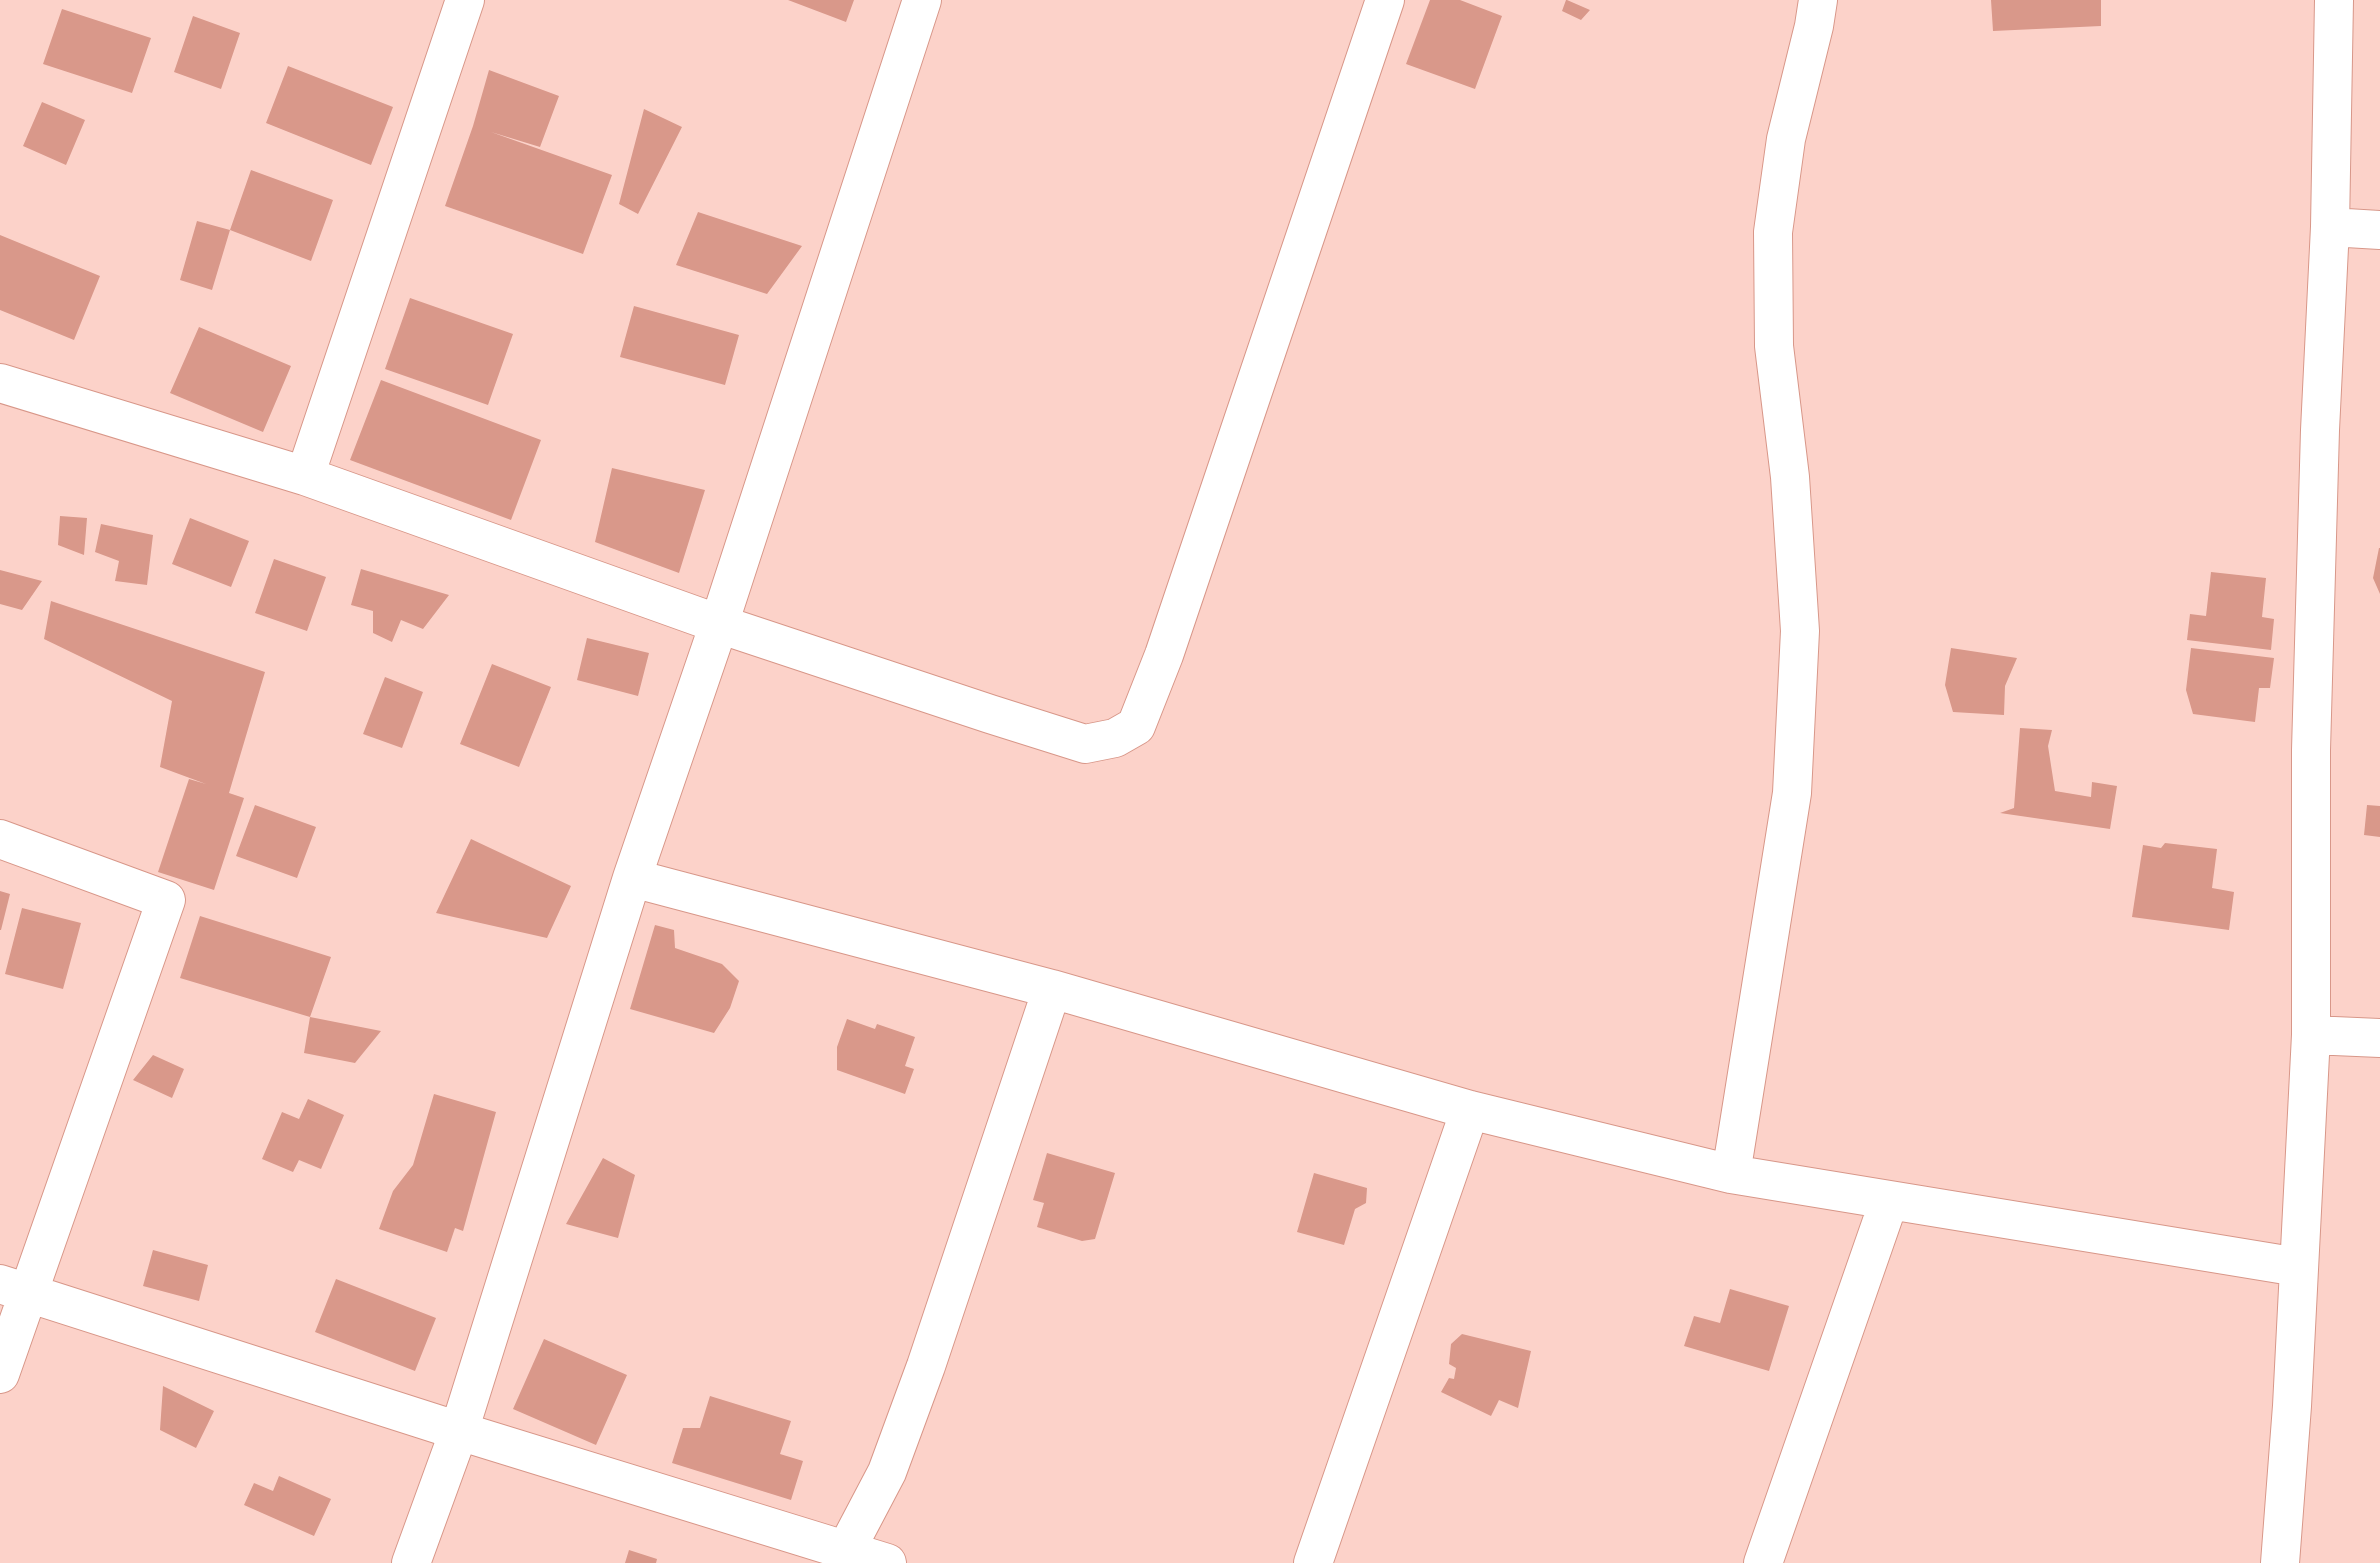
<!DOCTYPE html>
<html>
<head>
<meta charset="utf-8">
<style>
	body { margin:0 }
	canvas { display:block; background:#fcd2c9 }
</style>
</head>
<body>
<canvas width="2380" height="1563"></canvas>
<script>
const c = document.querySelector('canvas').getContext('2d');
c.lineJoin = 'round';
function fill(path, color) { c.fillStyle = color; c.fill(path, 'evenodd'); }
const shape = rows => new Path2D(rows.map(r => 'M' + r).join(''));
function stroke(path, color, width, dash) { c.strokeStyle = color; c.lineWidth = width; c.lineCap = dash ? 'butt' : 'round'; c.setLineDash(dash || []); c.stroke(path); }
fill(shape([
	[788,0,854,0,846,22],
	[1430,0,1460,0,1502,16,1475,89,1406,64],
	[1566,0,1567,0,1590,10,1581,20,1562,11],
	[1991,0,2101,0,2101,26,1993,31],
	[62,9,151,38,132,93,43,64],
	[193,16,240,33,221,89,174,72],
	[288,66,393,107,371,165,266,123],
	[489,70,559,96,540,147,491,132,612,175,583,254,445,206,473,126],
	[42,102,85,120,66,165,23,146],
	[644,109,682,127,638,214,619,204],
	[251,170,333,200,311,261,230,230],
	[698,212,802,246,767,294,676,265],
	[197,221,230,230,212,290,180,280],
	[0,235,100,276,74,340,0,310],
	[410,298,513,334,488,405,385,369],
	[634,306,739,335,725,385,620,357],
	[199,327,291,366,263,432,170,393],
	[381,380,541,440,511,520,350,460],
	[612,468,705,490,679,573,595,542],
	[60,516,87,518,84,555,58,545],
	[190,518,249,541,231,587,172,564],
	[101,524,153,535,147,585,115,581,119,561,95,552],
	[2379,548,2380,548,2380,594,2373,578],
	[274,559,326,577,307,631,255,613],
	[361,569,449,595,423,629,401,620,392,642,373,633,373,611,351,605],
	[0,570,42,581,22,610,0,604],
	[2211,572,2266,578,2262,617,2274,619,2271,650,2187,640,2190,614,2206,616],
	[51,601,265,672,229,793,244,798,214,890,158,872,189,779,206,784,160,767,172,701,44,639],
	[587,638,649,653,638,696,577,680],
	[1951,648,2017,658,2005,686,2004,715,1953,712,1945,685],
	[2191,648,2274,658,2270,688,2259,688,2255,722,2193,714,2186,690],
	[492,664,551,687,519,767,460,744],
	[385,677,423,692,402,748,363,734],
	[2020,728,2052,730,2048,746,2055,791,2091,797,2092,782,2117,786,2110,829,2000,813,2014,808],
	[255,805,316,827,297,878,236,856],
	[2367,805,2380,806,2380,837,2364,835],
	[471,839,571,886,547,938,436,913],
	[2165,843,2217,849,2212,888,2234,892,2229,930,2132,917,2143,845,2161,848],
	[0,891,10,894,1,930,0,930],
	[22,908,81,923,63,989,5,974],
	[200,916,331,957,310,1017,180,978],
	[655,925,674,930,675,948,722,964,739,981,730,1008,714,1033,630,1009],
	[310,1017,381,1031,355,1063,304,1053],
	[847,1019,875,1029,877,1024,915,1037,905,1066,914,1069,905,1094,837,1070,837,1047],
	[153,1055,184,1069,172,1098,133,1080],
	[434,1094,496,1112,463,1231,455,1228,447,1252,379,1229,393,1191,413,1165],
	[308,1099,344,1115,321,1169,299,1160,293,1172,262,1159,282,1112,299,1119],
	[1047,1153,1115,1173,1095,1239,1082,1241,1037,1227,1044,1203,1033,1200],
	[603,1158,635,1175,618,1238,566,1224],
	[1314,1173,1367,1188,1366,1203,1355,1209,1344,1245,1297,1232],
	[153,1250,208,1265,199,1301,143,1286],
	[336,1279,436,1318,415,1371,315,1332],
	[1730,1289,1789,1306,1769,1371,1684,1346,1694,1316,1720,1323],
	[1462,1334,1531,1351,1518,1408,1499,1400,1491,1416,1441,1392,1449,1378,1454,1379,1456,1368,1449,1364,1451,1344],
	[544,1339,627,1375,596,1445,513,1409],
	[163,1386,214,1411,196,1448,160,1430],
	[710,1396,791,1421,780,1454,803,1461,791,1500,672,1463,683,1428,700,1428],
	[279,1476,331,1499,314,1536,244,1505,254,1483,273,1491],
	[629,1550,657,1559,656,1563,625,1563]
]), '#d9988a');
const minor = shape([
	[2330,227,2380,230],
	[0,383,305,476,719,624,990,714,1085,744,1115,738,1136,726,1164,655,1385,0],
	[305,476,465,0],
	[0,839,166,900,0,1374],
	[632,878,1052,989,1470,1110,1731,1174,2298,1267],
	[2311,1035,2380,1038],
	[1731,1174,1792,793,1800,631,1790,477,1774,346,1773,232,1786,139,1814,26,1818,0],
	[0,1284,459,1431,887,1563],
	[411,1563,459,1431,632,878,719,624,922,0],
	[842,1563,846,1550,887,1472,926,1366,1052,989],
	[1313,1563,1470,1110],
	[1763,1563,1889,1201],
	[2280,1563,2292,1406,2311,1035,2311,750,2320,430,2330,227,2334,0]
]);
stroke(minor, '#d89789', 40);
stroke(minor, '#fff', 38);
</script>
</body>
</html>
